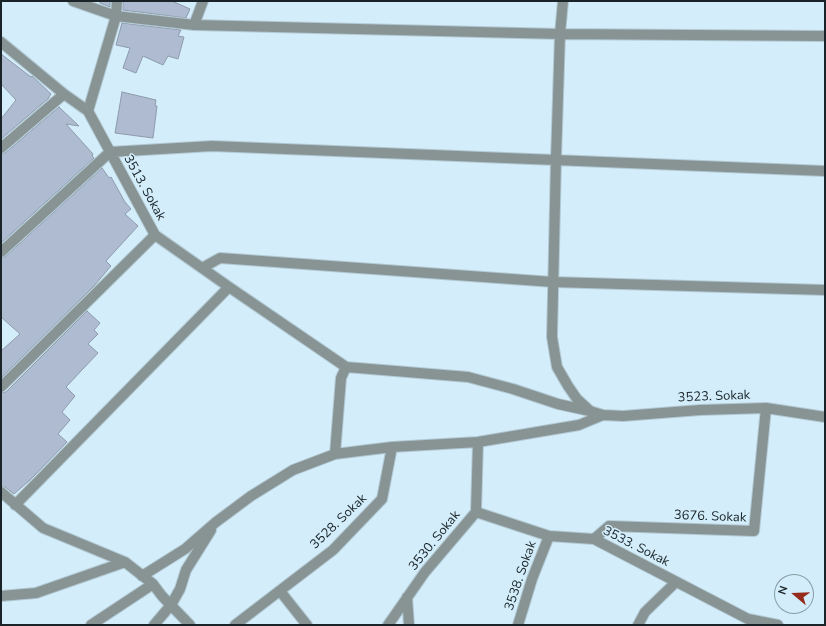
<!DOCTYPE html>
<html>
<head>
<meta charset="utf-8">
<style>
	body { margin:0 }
	#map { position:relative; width:826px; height:626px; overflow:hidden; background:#d3eefa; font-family:"Nunito Sans",sans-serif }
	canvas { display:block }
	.frame { position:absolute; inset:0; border:2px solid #192328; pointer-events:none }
	.north { position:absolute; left:774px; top:574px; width:40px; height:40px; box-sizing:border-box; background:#d3eefa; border:1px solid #899da6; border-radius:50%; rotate:289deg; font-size:11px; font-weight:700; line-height:16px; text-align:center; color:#192328 }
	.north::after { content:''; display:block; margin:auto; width:14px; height:18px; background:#952c1b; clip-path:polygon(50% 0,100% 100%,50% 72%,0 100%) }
</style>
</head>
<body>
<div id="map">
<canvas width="826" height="626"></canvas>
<div class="frame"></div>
<div class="north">N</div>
</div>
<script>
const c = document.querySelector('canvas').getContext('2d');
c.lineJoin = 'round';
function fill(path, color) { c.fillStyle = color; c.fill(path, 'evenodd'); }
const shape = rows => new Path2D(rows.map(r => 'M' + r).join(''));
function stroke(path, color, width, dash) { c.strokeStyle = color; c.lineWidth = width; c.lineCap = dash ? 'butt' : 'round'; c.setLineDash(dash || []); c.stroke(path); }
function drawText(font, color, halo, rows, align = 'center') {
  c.font = font + ' "Nunito Sans",sans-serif'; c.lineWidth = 3; c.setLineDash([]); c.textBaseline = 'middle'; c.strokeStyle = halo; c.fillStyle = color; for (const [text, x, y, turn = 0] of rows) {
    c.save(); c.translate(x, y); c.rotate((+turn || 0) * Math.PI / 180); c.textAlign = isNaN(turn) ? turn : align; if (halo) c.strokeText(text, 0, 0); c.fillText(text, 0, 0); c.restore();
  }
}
const building = shape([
	[100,1,110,1,110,7,100,3,100,1],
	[123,1,172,1,190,9,186,18,123,10,123,1],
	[122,23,181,30,178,36,184,37,178,59,168,56,163,65,143,56,136,73,123,68,130,48,116,45,122,23],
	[1,54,31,77,32,76,51,94,49,97,49,98,1,139,1,119,16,100,1,84,1,54],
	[122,92,156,100,155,106,157,106,153,138,115,133,122,92],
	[59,107,79,126,66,124,93,154,92,156,94,158,1,243,1,154,5,153,59,107],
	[102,168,109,178,111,177,125,202,131,209,125,214,138,226,106,261,111,266,94,286,1,378,1,351,20,334,1,317,1,258,5,257,102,168],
	[87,311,100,323,94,330,98,334,88,344,98,353,66,387,75,396,62,412,70,420,58,434,67,442,30,480,14,494,5,487,1,486,1,393,6,392,87,311]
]);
fill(building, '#aebbd0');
stroke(building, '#8d9aad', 1);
const street = shape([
	[73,1,116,16,194,25,560,34,825,36],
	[563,1,560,34,556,159,552,337,557,367,568,386,577,399,590,411,603,415,623,416,700,410,766,408,825,417],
	[194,25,203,1],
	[1,42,64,94,88,111,155,235,229,287,346,367,468,377,513,389,558,404,590,411],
	[88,111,116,16,117,1],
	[1,148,64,94],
	[1,252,110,152,212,146,825,171],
	[202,268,220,258,553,282,825,290],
	[1,387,155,235],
	[335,454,341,378,346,367],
	[1,492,43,528,125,562,153,584,162,596,190,625],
	[15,505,229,287],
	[476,512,549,536,594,539,748,619,778,625],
	[594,539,609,526,754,531,766,408],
	[142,576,185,549,216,522,251,496,293,470,335,454,392,447,478,442,579,425,603,415],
	[280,591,307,625],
	[1,596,36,593,125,562],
	[407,597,409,625],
	[91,625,153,584],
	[154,625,171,605,180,589,186,570,211,530],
	[235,625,333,550,382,499,392,447],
	[388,625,425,572,476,512,478,442],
	[518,625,532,579,549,536],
	[638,625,645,612,676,582]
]);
stroke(street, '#b2c9d4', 12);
stroke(street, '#889494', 10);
drawText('13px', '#192328', '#d3eefa', [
	["3513. Sokak",144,188,61],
	["3523. Sokak",714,397,-2],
	["3676. Sokak",710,517,2],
	["3528. Sokak",339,522,-44],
	["3530. Sokak",435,541,-51],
	["3533. Sokak",636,547,27],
	["3538. Sokak",521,576,-71]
]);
</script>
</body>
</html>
